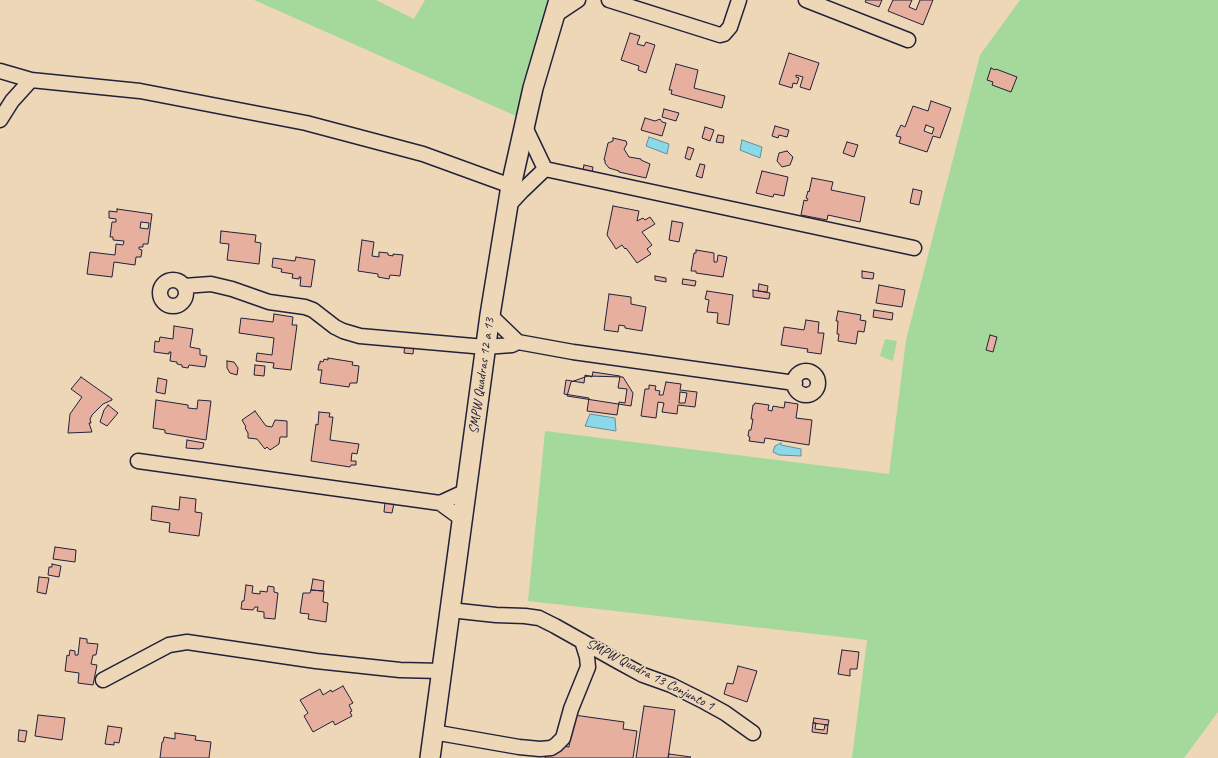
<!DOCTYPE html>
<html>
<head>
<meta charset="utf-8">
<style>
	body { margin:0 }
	canvas { display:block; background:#eed7b7 }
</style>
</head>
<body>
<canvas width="1218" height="758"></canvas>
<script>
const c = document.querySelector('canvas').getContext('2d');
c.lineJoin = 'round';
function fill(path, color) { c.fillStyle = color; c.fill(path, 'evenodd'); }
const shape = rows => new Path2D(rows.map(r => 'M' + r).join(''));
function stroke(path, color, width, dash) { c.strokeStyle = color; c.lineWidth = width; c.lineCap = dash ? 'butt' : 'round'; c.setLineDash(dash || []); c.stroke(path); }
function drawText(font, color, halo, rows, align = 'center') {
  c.font = font + ' Caveat,sans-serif'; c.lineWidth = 3.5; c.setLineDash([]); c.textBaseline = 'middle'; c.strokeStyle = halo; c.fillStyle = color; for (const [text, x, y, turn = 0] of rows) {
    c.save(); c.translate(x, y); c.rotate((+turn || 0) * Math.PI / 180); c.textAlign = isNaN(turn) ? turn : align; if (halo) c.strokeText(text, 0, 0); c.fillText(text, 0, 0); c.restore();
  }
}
fill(shape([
	[254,0,376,0,414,19,425,0,564,0,525,120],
	[1020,0,1218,0,1218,712,1184,758,852,758,867,640,528,601,545,431,889,474,906,340,980,55],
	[885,339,897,341,893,361,880,356]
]), '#a4d99b');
const water = shape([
	[649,137,669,144,667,154,646,146,649,137],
	[742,140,762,147,760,158,740,150,742,140],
	[590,414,615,418,616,431,585,426,590,414],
	[781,443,781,445,801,449,801,456,779,455,773,452,775,446,781,443]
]);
fill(water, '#8ad8e8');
stroke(water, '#608fa3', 1);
const building = shape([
	[866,0,882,0,879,7,865,2,866,0],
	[893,0,912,0,909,7,916,10,920,0,933,0,923,25,888,11,893,0],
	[630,33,640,36,637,44,644,46,646,42,655,45,646,73,638,70,639,66,621,60,630,33],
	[789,53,819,63,810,90,800,87,803,77,796,75,796,77,799,78,797,84,793,83,792,88,779,84,789,53],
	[676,64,698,70,694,88,725,96,722,108,671,94,672,90,669,90,676,64],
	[991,68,995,70,996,69,1017,77,1011,92,992,85,993,82,987,80,991,68],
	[931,101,951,108,940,138,933,136,927,152,899,143,901,137,896,136,898,131,901,125,905,127,913,106,928,111,931,101],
	[926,125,934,128,932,134,924,131,926,125],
	[664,109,679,113,676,121,662,117,664,109],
	[645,118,655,121,660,119,662,122,666,123,662,136,641,130,645,118],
	[775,126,789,130,787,137,779,135,778,138,772,136,775,126],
	[705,127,714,130,710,141,702,138,705,127],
	[718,135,724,136,723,143,716,142,718,135],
	[613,138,626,141,627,144,624,149,629,157,641,159,641,160,650,164,646,178,619,172,619,171,609,168,605,163,605,160,604,160,608,143,613,141,613,138],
	[847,142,858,145,854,157,843,153,847,142],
	[688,147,694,149,690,160,685,158,688,147],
	[787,151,793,157,790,165,782,167,777,161,779,153,787,151],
	[700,164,705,165,702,178,696,176,700,164],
	[584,165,593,167,592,173,584,171,583,170,584,165],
	[762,171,788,177,784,196,774,194,773,197,756,193,762,171],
	[812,178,833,182,831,190,865,197,860,222,828,215,827,220,801,215,804,200,807,201,808,199,806,198,808,191,809,192,812,178],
	[913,189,922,191,919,205,910,203,913,189],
	[613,206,639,211,637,221,643,218,645,220,650,217,655,224,642,232,652,245,647,249,651,254,637,263,626,248,625,249,622,245,616,249,607,235,613,206],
	[117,209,152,214,148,244,143,244,143,247,139,247,139,249,142,250,141,257,136,257,135,265,114,262,112,277,87,274,90,252,115,255,116,244,123,245,124,241,113,240,113,237,110,237,112,222,116,222,116,219,109,218,109,211,117,212,117,209],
	[141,222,149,223,148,229,140,228,141,222],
	[672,221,683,223,679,242,669,240,672,221],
	[221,231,256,235,255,242,261,243,259,264,227,260,229,244,220,243,221,231],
	[362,240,374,242,372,256,379,257,379,252,388,253,388,255,393,256,393,254,403,255,400,276,390,275,389,279,378,277,378,274,358,271,362,240],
	[696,250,714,253,714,262,717,262,718,255,727,257,723,277,696,273,696,271,691,271,694,253,696,253,696,250],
	[296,257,315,260,311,287,300,286,301,277,299,277,299,279,292,278,293,274,281,272,282,269,272,267,273,258,295,261,296,257],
	[862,271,874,273,873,279,862,278,862,271],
	[655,276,666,278,666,282,655,280,655,276],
	[683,279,696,281,695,286,682,284,683,279],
	[759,284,768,286,767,292,758,291,759,284],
	[879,285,905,290,902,307,876,303,879,285],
	[753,290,770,293,769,299,753,297,753,290],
	[707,291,733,295,729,325,717,323,718,313,707,312,709,300,705,299,707,291],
	[609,294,631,297,631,304,646,307,642,331,625,328,625,326,619,325,618,332,604,330,609,294],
	[874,310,893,313,892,320,873,317,874,310],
	[838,311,861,315,860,320,866,321,864,332,858,331,856,344,838,341,839,334,837,334,838,321,836,321,838,311],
	[274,314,293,317,292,325,297,325,291,370,273,368,274,363,256,361,257,353,272,355,274,338,239,333,241,318,273,322,274,314],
	[806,320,819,322,818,333,824,333,821,354,807,352,808,349,781,345,784,327,804,330,806,320],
	[174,326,193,329,190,347,200,349,200,355,207,356,205,367,189,365,188,368,182,367,182,365,177,364,177,362,170,361,171,352,169,352,169,354,154,352,155,341,159,342,160,337,173,339,174,326],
	[990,335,997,337,993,352,986,350,990,335],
	[405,343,414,344,413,354,404,353,405,343],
	[328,358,353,362,352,365,359,366,357,383,350,383,349,387,320,383,322,370,318,370,319,364,320,364,320,361,323,362,324,359,328,360,328,358],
	[227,361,234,362,238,368,237,375,230,373,227,368,227,361],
	[255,365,265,366,264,376,254,375,255,365],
	[593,372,620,376,618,388,627,389,625,403,619,402,617,415,587,411,589,398,564,394,566,380,584,383,585,375,592,377,593,372],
	[588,376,623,377,633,393,631,406,567,396,571,382,588,376],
	[81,377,112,399,112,400,103,404,92,415,90,419,91,423,89,423,92,432,68,433,70,414,82,397,71,389,81,377],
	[158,378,167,380,165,394,156,392,158,378],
	[666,382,681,384,680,390,697,392,695,407,678,405,677,414,662,412,664,403,658,402,656,418,641,416,645,389,649,389,649,385,656,386,655,390,660,391,659,395,663,395,666,382],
	[680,392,687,393,685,403,679,403,680,392],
	[156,400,188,405,188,408,197,409,198,400,211,401,206,440,165,433,165,430,153,428,156,400],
	[785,402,798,404,796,418,812,420,809,445,765,438,764,443,749,441,750,437,748,436,749,430,751,430,753,419,751,419,753,405,754,405,755,403,769,405,768,410,772,411,773,406,784,408,785,402],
	[108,405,118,413,107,426,100,422,104,410,108,405],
	[255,411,266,426,272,427,275,420,287,421,287,437,280,437,279,444,270,450,267,447,265,449,257,439,248,438,248,433,245,428,246,427,242,420,255,411],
	[319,412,330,413,329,417,333,417,330,440,359,444,357,454,352,453,351,461,356,461,356,465,351,465,350,467,311,461,316,424,318,425,319,412],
	[187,440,204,443,203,448,199,449,186,448,187,440],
	[180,497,196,499,195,512,202,513,199,536,169,532,170,523,151,520,152,506,179,510,180,497],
	[385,502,394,503,392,513,384,512,385,502],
	[55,547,76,550,75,562,53,559,55,547],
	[52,564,61,566,59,577,48,575,49,567,52,567,52,564],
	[39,577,49,578,46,594,37,592,39,577],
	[313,579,324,581,323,591,311,590,313,579],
	[246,585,253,586,252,593,260,594,260,591,267,592,268,586,274,587,274,592,278,593,275,619,264,618,264,612,257,611,258,607,255,607,253,610,241,609,242,601,244,601,246,585],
	[311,590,324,591,323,602,328,603,326,622,308,619,309,614,300,613,303,593,310,593,311,590],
	[80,638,87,639,87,643,98,644,96,655,93,655,91,664,97,665,93,685,78,683,79,673,65,671,67,655,69,656,70,650,75,651,75,655,78,655,80,638],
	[842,650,859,652,857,669,850,669,850,676,838,674,842,650],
	[738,666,757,671,747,702,724,694,727,683,733,684,738,666],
	[343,686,353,703,349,705,352,711,350,712,352,716,335,725,333,721,313,732,304,716,308,713,300,700,320,689,323,695,331,690,332,692,343,686],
	[644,706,675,710,668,758,636,758,644,706],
	[38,715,65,718,62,740,35,736,38,715],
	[574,715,624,722,623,729,637,731,633,758,545,758,547,748,556,745,569,747,574,715],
	[814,718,829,720,828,725,813,723,814,718],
	[813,723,816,723,815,729,824,730,825,725,828,725,827,734,812,732,813,723],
	[108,726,122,728,119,743,114,742,114,745,105,744,108,726],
	[19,730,27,731,25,742,18,741,19,730],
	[175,733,196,736,195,740,211,742,209,758,160,758,162,742,163,742,164,737,175,739,175,733],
	[669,754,691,757,690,758,668,758,669,754]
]);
fill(building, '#e7af9e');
stroke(building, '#22223b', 1);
const street = shape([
	[609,0,720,35,724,34,730,27,739,0],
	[806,0,908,40],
	[554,16,578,0],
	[0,71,31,80],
	[0,120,12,101,31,80,140,91,306,123,423,154,511,186],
	[524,125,545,169],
	[545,169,914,248],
	[508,206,522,191,545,169],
	'160 293a13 13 0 1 1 26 0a13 13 0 1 1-26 0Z',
	[184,286,211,284,232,289,269,302,305,307,313,310,335,327,343,331,360,336,485,347,512,345,518,342,573,352,795,383],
	[490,315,518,342],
	'794 383a12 12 0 1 1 24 0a12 12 0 1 1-24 0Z',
	[138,461,440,503,462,519],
	[440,503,466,491],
	[450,610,496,615,525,616,539,618,555,626,619,662,643,675,671,685,705,702,725,713,753,733],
	[103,680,169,645,187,642,316,661,400,670,441,671],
	[433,732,519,747,540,749,551,748,556,745,563,738,571,709,588,667,587,657,582,641]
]);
const secondary = shape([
	[430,758,490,315,511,186,533,88,559,0]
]);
stroke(street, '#22223b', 17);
stroke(secondary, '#22223b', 22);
stroke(street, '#eed7b7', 14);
stroke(secondary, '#eed7b7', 19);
drawText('14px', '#22223b', '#eed7b7', [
	["SMPW Quadras 12 a 13",482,376,-82],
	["SMPW Quadra 13 Conjunto 1",650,675,27]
]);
</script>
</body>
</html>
